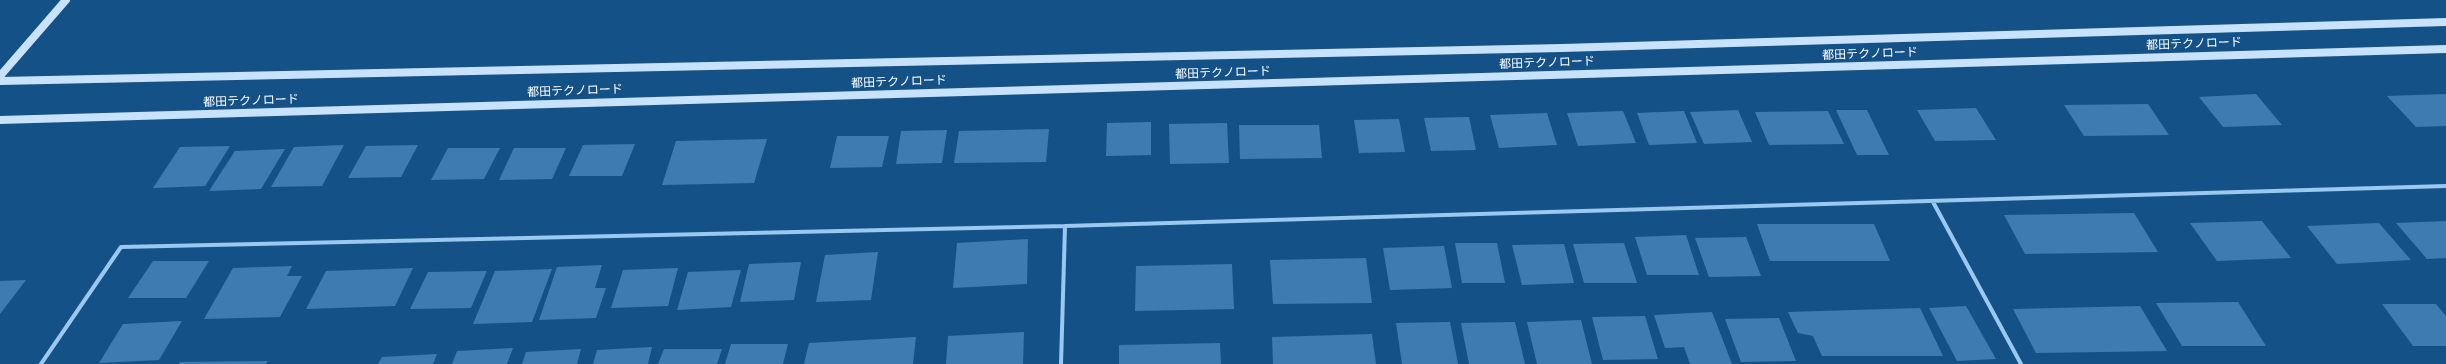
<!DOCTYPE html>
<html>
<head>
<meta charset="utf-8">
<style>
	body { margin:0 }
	canvas { display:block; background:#145187 }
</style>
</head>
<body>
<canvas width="2446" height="364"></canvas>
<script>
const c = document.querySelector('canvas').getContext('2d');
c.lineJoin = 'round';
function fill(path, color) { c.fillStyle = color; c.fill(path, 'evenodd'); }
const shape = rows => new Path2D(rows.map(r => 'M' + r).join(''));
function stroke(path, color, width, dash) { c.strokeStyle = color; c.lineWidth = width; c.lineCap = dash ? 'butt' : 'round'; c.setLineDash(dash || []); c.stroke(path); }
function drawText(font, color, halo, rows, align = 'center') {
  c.font = font + ' "Work Sans","Noto Sans JP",sans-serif'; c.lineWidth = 3; c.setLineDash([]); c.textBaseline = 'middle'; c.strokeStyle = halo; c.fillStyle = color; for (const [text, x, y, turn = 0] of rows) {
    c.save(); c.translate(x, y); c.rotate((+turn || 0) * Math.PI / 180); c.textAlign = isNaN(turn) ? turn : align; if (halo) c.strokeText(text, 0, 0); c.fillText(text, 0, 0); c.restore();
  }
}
fill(shape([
	[2256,94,2282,125,2223,127,2199,97],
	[2446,94,2446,126,2416,127,2387,96],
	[2148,104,2169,135,2084,136,2064,105],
	[1976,108,1996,140,1935,141,1917,110],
	[1738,110,1752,142,1704,144,1690,112],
	[1836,110,1867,110,1889,155,1857,155],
	[1623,111,1636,143,1578,146,1567,113],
	[1684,111,1697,143,1649,145,1637,113],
	[1828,111,1844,144,1769,145,1755,112],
	[1547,113,1557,145,1499,148,1490,115],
	[1469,117,1476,150,1431,151,1424,118],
	[1399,119,1405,152,1359,153,1354,120],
	[1151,122,1151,155,1106,156,1107,123],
	[1227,123,1229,163,1170,164,1169,124],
	[1239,125,1319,125,1322,158,1240,159],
	[1049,129,1046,162,954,163,959,131],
	[947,130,942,163,896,164,901,131],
	[837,136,889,136,882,167,830,168],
	[767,139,754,183,662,185,676,141],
	[635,144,622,176,569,176,583,145],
	[344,145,322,186,271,187,294,147],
	[418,145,401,177,348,178,366,146],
	[230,146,205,186,153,188,180,147],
	[448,148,500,148,484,179,431,180],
	[514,148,566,148,552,179,499,180],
	[285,149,261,189,209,191,235,151],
	[2134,213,2158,252,2025,254,2004,215],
	[2262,221,2291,258,2217,261,2190,223],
	[2446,221,2446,258,2427,259,2396,223],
	[2379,223,2411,260,2337,264,2307,226],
	[1757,224,1874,224,1890,261,1770,261],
	[1686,235,1699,275,1647,275,1635,237],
	[1746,237,1761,276,1709,277,1695,238],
	[1028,239,1027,284,953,288,957,243],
	[1455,243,1497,243,1505,283,1462,283],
	[1624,243,1637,283,1584,283,1573,244],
	[1564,244,1574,283,1522,285,1512,245],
	[1444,246,1452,288,1390,290,1383,248],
	[878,252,871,300,816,302,825,255],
	[1366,258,1372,303,1273,304,1270,260],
	[153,261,209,261,186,298,128,298],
	[801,262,794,300,740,302,749,264],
	[1232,264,1234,309,1135,311,1136,266],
	[602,265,595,288,606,288,596,318,539,320,557,267],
	[292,266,287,276,302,276,280,317,204,319,233,268],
	[413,268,395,306,306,309,326,271],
	[678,268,668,306,611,308,623,270],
	[552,269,532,322,473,324,495,271],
	[741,270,731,307,677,310,688,272],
	[487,271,471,308,410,309,428,272],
	[26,280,0,314,0,281],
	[2238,302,2266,346,2182,346,2156,303],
	[2382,304,2436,304,2446,316,2446,346,2413,346],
	[1966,306,1996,359,1957,361,1929,308],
	[2140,306,2167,351,2036,353,2013,309],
	[1920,308,1943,356,1822,356,1813,336,1798,333,1788,312],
	[1712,312,1732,364,1690,364,1684,347,1665,348,1654,315],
	[1645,316,1658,359,1603,360,1592,317],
	[1779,318,1796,361,1741,362,1725,319],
	[1581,320,1592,364,1537,364,1527,322],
	[182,321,159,360,99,363,123,324],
	[1450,322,1458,364,1402,364,1396,323],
	[1515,322,1525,364,1469,364,1461,323],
	[1024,332,1023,364,946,364,948,336],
	[1372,334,1376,364,1273,364,1272,337],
	[916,337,913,364,804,364,809,343],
	[1220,343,1221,364,1119,364,1119,345],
	[731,344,788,344,783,364,725,364],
	[652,347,648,364,593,364,597,350],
	[513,348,507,364,452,364,457,351],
	[581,349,577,364,522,364,526,352],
	[664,349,722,349,717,364,658,364],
	[437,354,433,364,378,364,382,357],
	[268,361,266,364,179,364,180,362]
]), '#3d7bb1');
stroke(shape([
	[1933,202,2021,364],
	[41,364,121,247,1065,226,2446,186],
	[1061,364,1065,226]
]), '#9ac8ef', 4);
stroke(shape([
	[0,76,66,0],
	[0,81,1562,48,2446,22],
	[0,120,2446,49]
]), '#c7e2fa', 8);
drawText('12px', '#fff', '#145187', [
	["都田テクノロード",2194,44,-2],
	["都田テクノロード",1870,54,-2],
	["都田テクノロード",1547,63,-2],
	["都田テクノロード",1223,73,-2],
	["都田テクノロード",899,82,-2],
	["都田テクノロード",575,91,-2],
	["都田テクノロード",251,101,-2]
]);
</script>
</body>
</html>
